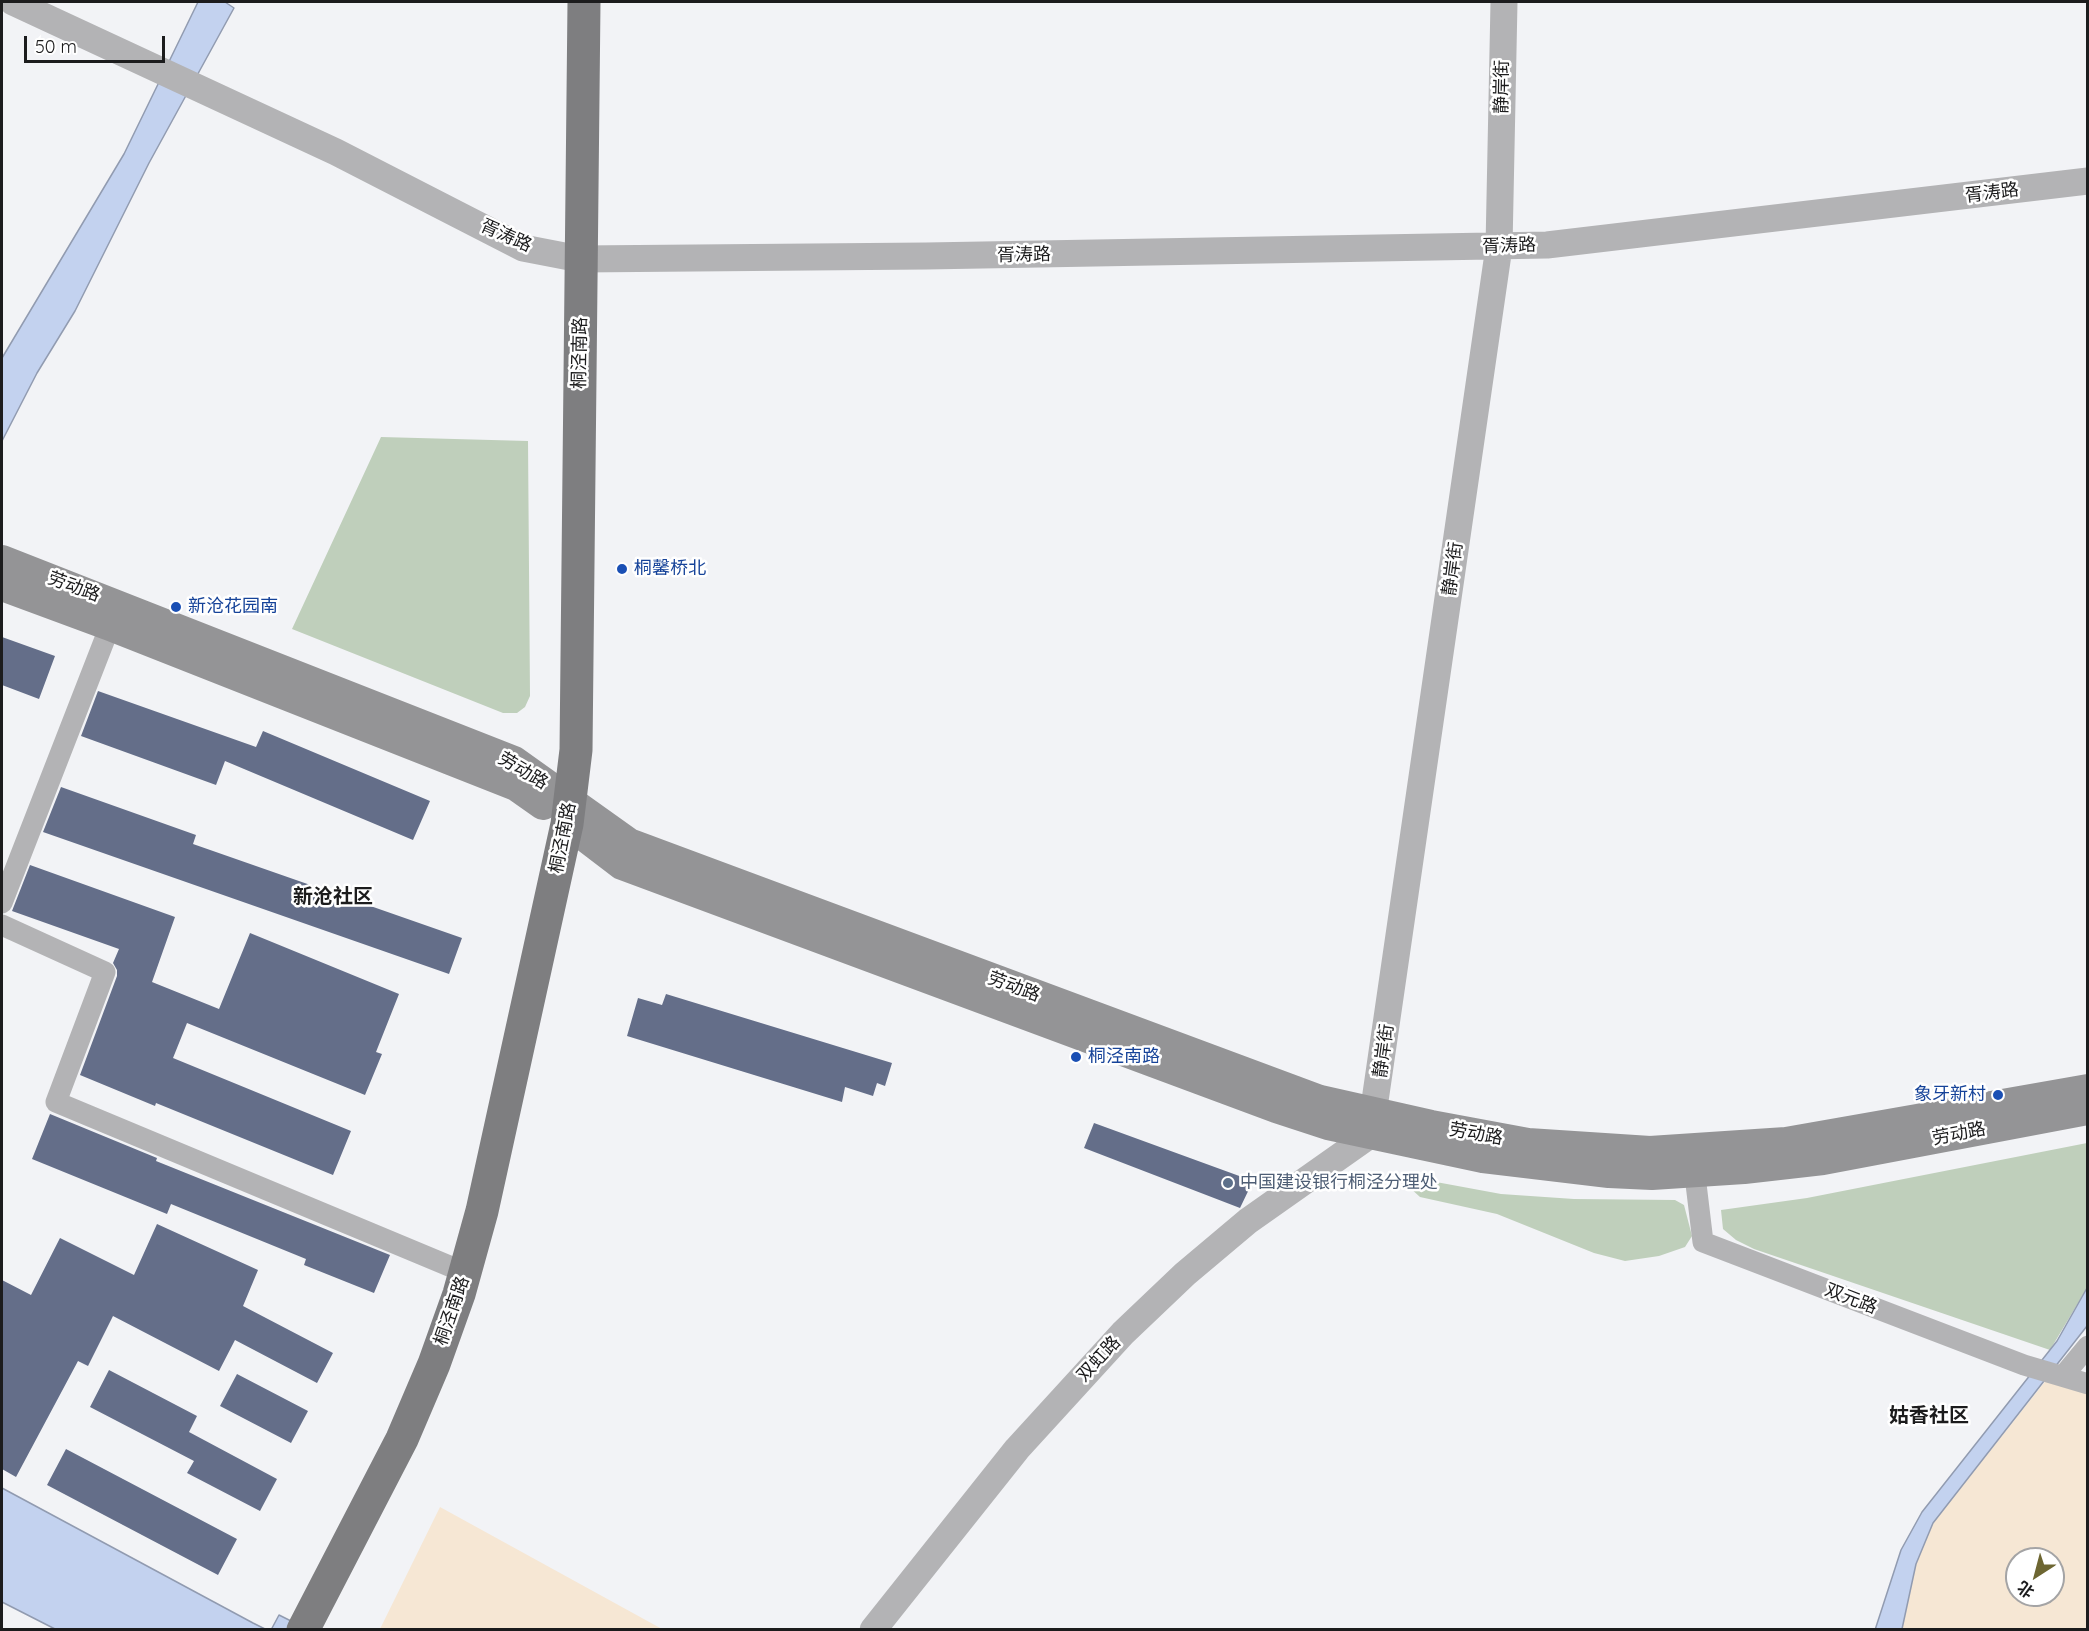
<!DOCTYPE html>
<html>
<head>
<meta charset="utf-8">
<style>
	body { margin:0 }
	#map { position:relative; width:2089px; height:1631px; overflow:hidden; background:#f2f3f6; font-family:Quicksand,"Noto Sans SC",sans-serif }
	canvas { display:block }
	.frame { position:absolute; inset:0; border:3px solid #1c1c1d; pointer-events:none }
	.north { position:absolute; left:2005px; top:1547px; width:60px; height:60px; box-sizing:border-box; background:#fff; border:2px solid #a4a4a5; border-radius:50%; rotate:216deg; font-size:16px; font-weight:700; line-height:24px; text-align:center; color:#1c1c1d }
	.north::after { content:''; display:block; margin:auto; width:21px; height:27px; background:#6d6632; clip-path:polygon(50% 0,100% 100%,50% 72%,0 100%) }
	.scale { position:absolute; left:24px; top:36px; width:141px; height:27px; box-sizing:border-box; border:3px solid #1c1c1d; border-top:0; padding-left:8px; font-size:18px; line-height:21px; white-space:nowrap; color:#1c1c1d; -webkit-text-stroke:4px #fff; paint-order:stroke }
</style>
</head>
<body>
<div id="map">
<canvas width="2089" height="1631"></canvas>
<div class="frame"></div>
<div class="north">北</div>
<div class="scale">50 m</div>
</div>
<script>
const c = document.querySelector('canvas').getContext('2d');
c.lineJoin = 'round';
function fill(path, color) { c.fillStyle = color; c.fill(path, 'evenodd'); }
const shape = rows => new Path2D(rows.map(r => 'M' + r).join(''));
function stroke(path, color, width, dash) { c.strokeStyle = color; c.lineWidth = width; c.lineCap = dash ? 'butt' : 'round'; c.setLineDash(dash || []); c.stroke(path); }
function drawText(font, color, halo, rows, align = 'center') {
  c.font = font + ' Quicksand,"Noto Sans SC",sans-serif'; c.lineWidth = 5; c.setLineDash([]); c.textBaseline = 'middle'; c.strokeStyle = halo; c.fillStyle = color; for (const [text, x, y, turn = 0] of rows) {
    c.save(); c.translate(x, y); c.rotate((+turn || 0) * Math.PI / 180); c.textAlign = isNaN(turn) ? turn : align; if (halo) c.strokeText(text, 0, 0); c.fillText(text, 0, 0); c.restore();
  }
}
fill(shape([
	[2047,1379,2087,1393,2087,1629,1902,1630,1916,1564,1933,1523],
	[2017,1559,2053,1559,2053,1595,2017,1595],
	[440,1507,662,1629,380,1629]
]), '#f6e7d4');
fill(shape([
	[381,437,528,441,530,696,525,707,517,713,503,713,292,629],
	[2087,1143,2087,1288,2050,1350,1754,1249,1736,1240,1723,1229,1721,1210,1807,1198],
	[1409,1177,1501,1194,1574,1199,1675,1200,1684,1205,1692,1236,1685,1247,1659,1256,1625,1261,1594,1253,1497,1214,1420,1197,1409,1187]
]), '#bfcfbb');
const water = shape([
	[198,2,225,2,234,8,149,163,75,311,37,373,2,441,2,358,124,154,198,2],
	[2087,1288,2087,1326,1933,1523,1916,1564,1902,1629,1875,1630,1901,1550,1922,1512,2057,1341,2087,1288],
	[2,1488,253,1623,265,1629,55,1629,2,1602,2,1488],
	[279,1615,307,1629,271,1630,279,1615]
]);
fill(water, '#c3d2ef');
stroke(water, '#919bb0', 1.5);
fill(shape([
	[2,637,55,656,39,699,2,685],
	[98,691,256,747,263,731,430,801,413,840,225,761,216,785,81,736],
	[61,787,196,835,193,844,462,938,449,974,43,832],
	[30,865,175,917,152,982,219,1009,250,933,399,994,376,1052,382,1054,365,1095,187,1023,173,1058,351,1131,333,1175,156,1103,155,1106,80,1075,117,976,117,970,113,963,119,949,12,911],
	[666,994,892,1063,885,1086,877,1083,873,1096,845,1087,842,1102,627,1036,638,998,662,1005],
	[50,1114,157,1158,156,1161,390,1255,374,1293,304,1265,306,1259,171,1204,167,1214,32,1159],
	[1094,1123,1253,1181,1240,1208,1084,1148],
	[157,1224,258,1270,243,1306,333,1353,317,1383,235,1340,219,1371,113,1316,88,1366,78,1361,16,1477,2,1469,2,1280,31,1295,60,1238,134,1275],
	[109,1370,197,1416,189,1432,277,1479,260,1511,187,1473,194,1461,90,1407],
	[237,1374,308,1411,291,1443,220,1406],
	[66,1449,237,1539,218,1575,47,1485]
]), '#646e89');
stroke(shape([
	[2,903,115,613],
	[2,925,105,972,56,1102,466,1273],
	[1693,1159,1703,1242,2024,1365,2088,1384],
	[2063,1376,2088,1346]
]), '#b3b3b5', 21);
stroke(shape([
	[13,2,336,152,523,248,580,259,926,256,1547,245,2088,181],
	[873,1630,1017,1449,1123,1333,1185,1274,1248,1221,1370,1135,1499,247,1504,2]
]), '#b3b3b5', 27);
stroke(shape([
	[2,560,514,761,629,843,1320,1100,1431,1125,1528,1143,1650,1151,1786,1142,2088,1089],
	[2,586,110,626,516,786,543,805],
	[584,836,622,865,1276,1108,1328,1125,1483,1158,1609,1173,1652,1175,1744,1169,1823,1160,2088,1110]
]), '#949496', 30);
stroke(shape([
	[303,1630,402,1439,434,1364,459,1294,482,1211,567,824,576,750,584,2]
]), '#7e7e80', 33);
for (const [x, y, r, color] of [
	[622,569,6,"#1a4fb4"],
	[176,607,6,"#1a4fb4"],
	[1076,1057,6,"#1a4fb4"],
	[1998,1095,6,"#1a4fb4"],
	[1228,1183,6,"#5c6f8a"]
]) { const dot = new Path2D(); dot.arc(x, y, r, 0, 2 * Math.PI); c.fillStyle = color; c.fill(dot); stroke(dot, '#fff', 2); }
drawText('18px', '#1c1c1d', '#fff', [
	["静岸街",1502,87,-89],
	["胥涛路",1992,193,-7],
	["胥涛路",506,236,24],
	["胥涛路",1509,246,-2],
	["胥涛路",1024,255,-1],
	["桐泾南路",580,353,-89],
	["静岸街",1453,569,-82],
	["劳动路",74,587,20],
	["劳动路",523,771,31],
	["桐泾南路",563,838,-79],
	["劳动路",1014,987,20],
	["静岸街",1384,1051,-82],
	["劳动路",1476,1134,10],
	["劳动路",1959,1134,-11],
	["双元路",1851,1299,21],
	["桐泾南路",452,1311,-71],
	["双虹路",1099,1359,-47]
]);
drawText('18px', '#164399', '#fff', [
	["桐馨桥北",634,569],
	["新沧花园南",188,607],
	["桐泾南路",1088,1057],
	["象牙新村",1986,1095,"right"]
], 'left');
drawText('18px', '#4e5e75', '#fff', [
	["中国建设银行桐泾分理处",1240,1183]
], 'left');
drawText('bold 20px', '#1c1c1d', '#fff', [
	["新沧社区",333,897],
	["姑香社区",1929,1416]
]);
</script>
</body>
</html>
